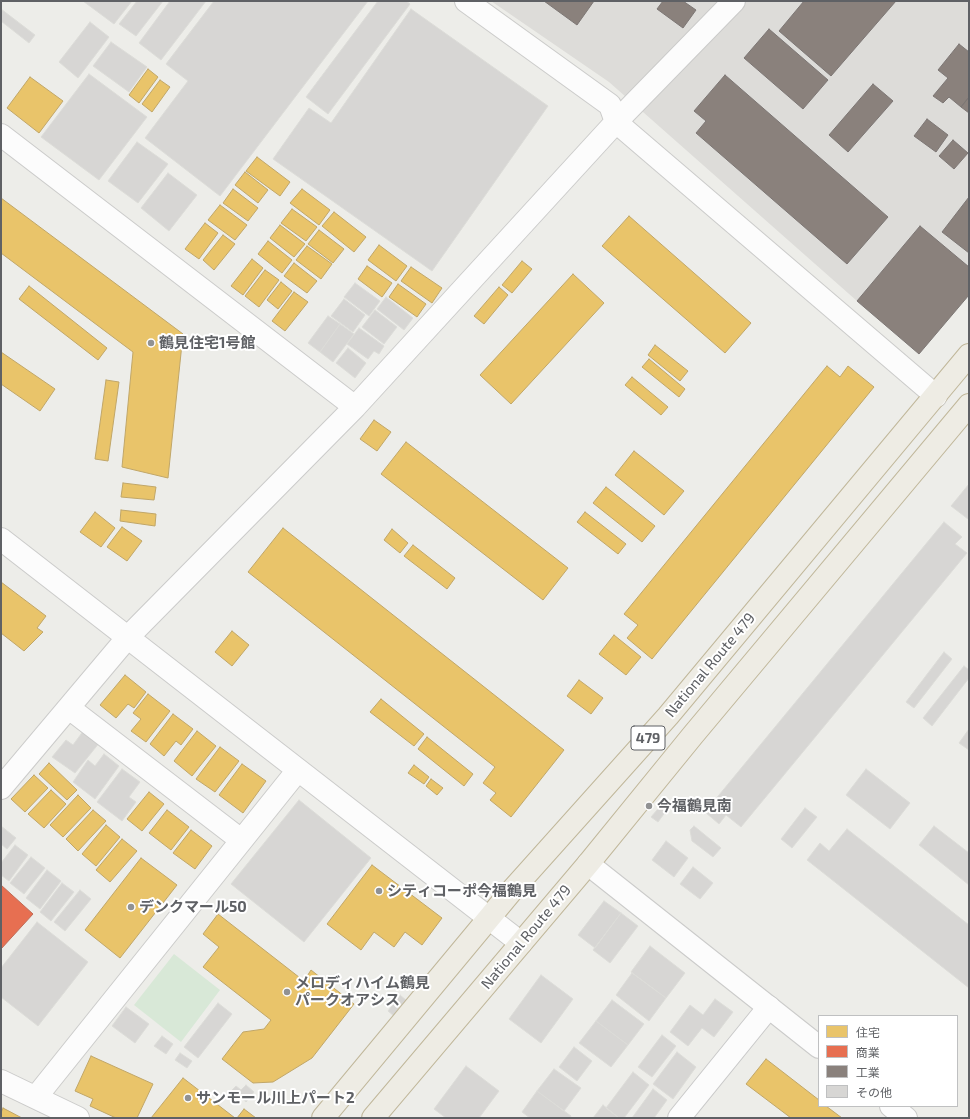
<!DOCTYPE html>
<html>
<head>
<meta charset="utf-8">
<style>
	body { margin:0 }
	#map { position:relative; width:970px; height:1119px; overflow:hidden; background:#edede9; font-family:"Exo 2","Noto Sans JP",sans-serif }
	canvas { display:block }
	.frame { position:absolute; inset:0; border:2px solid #5f6165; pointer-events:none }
	.legend { position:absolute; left:818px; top:1015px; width:140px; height:92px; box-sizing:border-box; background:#fff; border:1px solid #bfc0c1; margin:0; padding:5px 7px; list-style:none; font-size:12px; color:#5f6165 }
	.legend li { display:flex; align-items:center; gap:8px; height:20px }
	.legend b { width:20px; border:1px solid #bfc0c1 }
</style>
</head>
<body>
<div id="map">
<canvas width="970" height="1119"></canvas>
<div class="frame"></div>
<ul class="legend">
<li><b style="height:11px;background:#e9c46a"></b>住宅</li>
<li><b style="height:11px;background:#e76f51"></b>商業</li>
<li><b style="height:11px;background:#8a817c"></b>工業</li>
<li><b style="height:11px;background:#d7d6d4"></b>その他</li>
</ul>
</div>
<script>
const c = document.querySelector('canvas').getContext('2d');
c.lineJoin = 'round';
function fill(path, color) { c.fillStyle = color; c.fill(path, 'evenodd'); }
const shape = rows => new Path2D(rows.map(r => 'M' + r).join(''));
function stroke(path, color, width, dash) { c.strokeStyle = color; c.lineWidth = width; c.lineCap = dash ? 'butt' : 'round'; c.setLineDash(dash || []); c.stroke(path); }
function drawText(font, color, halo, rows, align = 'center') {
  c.font = font + ' "Exo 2","Noto Sans JP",sans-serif'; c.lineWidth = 4; c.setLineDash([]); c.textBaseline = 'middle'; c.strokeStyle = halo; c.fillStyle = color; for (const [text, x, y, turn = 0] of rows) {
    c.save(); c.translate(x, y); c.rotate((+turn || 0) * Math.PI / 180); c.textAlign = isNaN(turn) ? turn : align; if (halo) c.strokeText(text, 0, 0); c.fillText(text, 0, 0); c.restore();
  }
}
fill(shape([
	[491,1,969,1,969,295,919,354,857,301,609,82]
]), '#dddcd9');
fill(shape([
	[174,954,220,990,181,1042,134,1005]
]), '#d8e8d7');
const homes = shape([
	[148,69,158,77,139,103,129,95,148,69],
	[30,77,63,101,39,133,7,108,30,77],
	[160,80,170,87,152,112,142,104,160,80],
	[257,157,290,182,280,196,246,171,257,157],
	[245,172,268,190,258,203,235,185,245,172],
	[233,189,258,208,248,221,223,203,233,189],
	[302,189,330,210,319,225,290,203,302,189],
	[1,198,183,334,168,478,122,467,133,352,1,253,1,198],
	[220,205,247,225,235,240,208,220,220,205],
	[292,209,317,227,306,241,281,223,292,209],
	[334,212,366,237,354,252,322,226,334,212],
	[629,216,751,323,725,353,602,246,629,216],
	[205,223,218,233,199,259,185,249,205,223],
	[280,225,305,244,294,257,270,238,280,225],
	[319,230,344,249,333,263,308,244,319,230],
	[223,235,235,244,214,270,203,260,223,235],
	[268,241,292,260,282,273,258,254,268,241],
	[379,245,407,266,396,281,368,260,379,245],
	[307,246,332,264,321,279,296,260,307,246],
	[252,259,263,268,243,295,231,286,252,259],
	[522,261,532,269,512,293,502,285,522,261],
	[294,263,317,281,307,293,284,276,294,263],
	[367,266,392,283,382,297,358,279,367,266],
	[411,267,442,288,432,303,401,281,411,267],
	[265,270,279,280,259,307,245,296,265,270],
	[573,274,604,303,511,404,480,375,573,274],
	[281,282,292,291,278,309,267,300,281,282],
	[398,284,426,304,417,317,389,297,398,284],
	[29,286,107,348,98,360,19,299,29,286],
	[499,287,508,295,484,324,474,316,499,287],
	[294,292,308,302,285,331,272,321,294,292],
	[655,345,688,371,680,381,648,355,655,345],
	[1,352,55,389,40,411,1,384,1,352],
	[649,359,685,389,679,397,642,367,649,359],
	[827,366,840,377,848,366,874,387,652,659,627,638,638,625,624,614,827,366],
	[632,377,668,407,661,415,625,385,632,377],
	[106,380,119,382,108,461,95,459,106,380],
	[374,420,391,432,377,451,360,439,374,420],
	[406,442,568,568,543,600,381,474,406,442],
	[634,451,684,491,664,515,615,475,634,451],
	[123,483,156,487,154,500,121,497,123,483],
	[606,487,655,526,642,542,593,503,606,487],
	[121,510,156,514,155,526,120,521,121,510],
	[95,512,115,528,101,547,80,532,95,512],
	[585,512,626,544,618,554,577,522,585,512],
	[122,527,142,541,127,561,107,547,122,527],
	[283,528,564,750,511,817,490,800,496,793,483,783,495,767,248,572,283,528],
	[392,529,408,543,400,553,384,540,392,529],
	[413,545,455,578,447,589,404,556,413,545],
	[1,582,46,616,37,628,43,632,24,651,1,633,1,582],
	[232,631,249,645,232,666,215,652,232,631],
	[614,635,641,657,626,675,599,654,614,635],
	[125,675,146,692,134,708,128,704,116,718,100,705,125,675],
	[579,680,603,698,591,714,567,696,579,680],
	[148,694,170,711,146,742,131,731,141,719,133,713,148,694],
	[381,699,424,734,414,746,370,712,381,699],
	[173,714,193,729,181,745,176,741,164,756,150,744,173,714],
	[197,731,216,746,192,776,174,761,197,731],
	[427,737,473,774,464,786,418,749,427,737],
	[220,747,239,761,215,792,196,779,220,747],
	[49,763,77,790,67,800,39,774,49,763],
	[242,764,266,781,243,813,219,795,242,764],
	[414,765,429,777,424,784,408,773,414,765],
	[34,775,48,788,25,812,11,799,34,775],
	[431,779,443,788,437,795,426,786,431,779],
	[51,790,66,804,44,828,28,814,51,790],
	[149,792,164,804,142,831,127,819,149,792],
	[78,795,91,808,63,837,50,825,78,795],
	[93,810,106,821,78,851,66,839,93,810],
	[167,810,189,827,171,850,149,833,167,810],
	[106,825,120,837,96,866,82,854,106,825],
	[191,830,212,846,195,869,173,853,191,830],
	[122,839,137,851,110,882,96,870,122,839],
	[141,858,177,885,120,958,85,930,141,858],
	[372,865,442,918,422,945,405,932,394,947,374,932,361,950,327,924,372,865],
	[218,914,304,981,311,970,354,1004,312,1058,273,1082,253,1083,222,1059,243,1032,264,1029,271,1020,203,967,219,947,203,934,218,914],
	[91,1056,153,1084,137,1118,116,1118,90,1106,93,1099,75,1091,91,1056],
	[766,1059,819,1100,819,1106,826,1106,842,1118,791,1118,746,1084,766,1059],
	[183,1078,235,1118,151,1118,183,1078],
	[3,1108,22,1118,1,1118,1,1113,3,1108],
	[244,1109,256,1118,237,1118,244,1109]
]);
fill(homes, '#e9c46a');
stroke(homes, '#c0a668', 1);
const shops = shape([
	[1,885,33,914,1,949,1,885]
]);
fill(shops, '#e76f51');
stroke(shops, '#be6b57', 1);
const industry = shape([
	[544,1,594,1,577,25,544,1],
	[663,1,683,1,696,10,683,28,657,9,663,1],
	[804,1,896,1,831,76,779,31,804,1],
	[769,29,828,80,803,109,744,58,769,29],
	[959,44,969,52,969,97,961,107,949,97,943,103,933,96,948,78,938,70,959,44],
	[725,75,888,217,847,264,696,133,706,121,694,111,725,75],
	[873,84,893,101,848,152,829,135,873,84],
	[969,97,969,113,961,107,969,97],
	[927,119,948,135,936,152,914,136,927,119],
	[953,140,968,153,954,169,939,156,953,140],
	[969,197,969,253,942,232,969,197],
	[920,226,969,267,969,295,919,354,857,301,920,226]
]);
fill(industry, '#8a817c');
stroke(industry, '#7d7775', 1);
const building = shape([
	[83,1,132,1,114,24,83,1],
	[137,1,163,1,136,36,119,24,137,1],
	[170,1,206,1,161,60,139,43,170,1],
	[214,1,368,1,220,196,145,138,188,81,166,64,214,1],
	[378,1,406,1,410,4,328,114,306,97,378,1],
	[1,9,35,35,29,43,1,21,1,9],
	[411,9,548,106,432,271,273,159,309,108,331,123,411,9],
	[90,22,109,37,78,78,59,62,90,22],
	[111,42,147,67,129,92,93,66,111,42],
	[89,74,147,117,99,180,41,137,89,74],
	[137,142,168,164,138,203,108,181,137,142],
	[168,173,197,195,169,231,141,208,168,173],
	[355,283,380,301,369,316,344,297,355,283],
	[386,297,413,318,404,330,377,309,386,297],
	[344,299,365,315,353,332,331,316,344,299],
	[375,310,397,327,384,344,362,327,375,310],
	[328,316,340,324,320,352,308,343,328,316],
	[340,324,354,334,333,362,320,352,340,324],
	[359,328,384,346,379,354,374,351,368,359,347,344,359,328],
	[348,348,366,363,355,378,336,363,348,348],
	[969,484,969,518,968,519,951,506,969,484],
	[944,522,962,537,955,544,967,553,741,827,726,815,719,824,705,812,944,522],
	[944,652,952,659,914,708,906,702,944,652],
	[964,666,969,670,969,678,932,726,923,718,964,666],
	[969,729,969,750,959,743,969,729],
	[84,730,100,742,75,773,52,757,66,740,73,745,84,730],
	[104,754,119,766,95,799,73,782,88,760,95,766,104,754],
	[122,769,140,782,129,797,136,802,122,821,97,802,122,769],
	[866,769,910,803,890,829,846,795,866,769],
	[299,800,371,858,304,942,231,884,299,800],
	[663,803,669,807,658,822,651,817,663,803],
	[805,808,817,817,792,848,781,839,805,808],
	[1,826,16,838,7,849,1,844,1,826],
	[694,826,721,848,713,857,692,841,690,830,694,826],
	[934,826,969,853,969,885,919,845,934,826],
	[847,829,969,925,969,988,807,860,820,843,829,851,847,829],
	[666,841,688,858,674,877,652,860,666,841],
	[15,845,28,855,9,881,1,875,1,863,15,845],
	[31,857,45,868,24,894,10,883,31,857],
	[693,867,713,883,700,899,680,884,693,867],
	[47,870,61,881,40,909,26,898,47,870],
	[62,883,74,892,51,921,40,912,62,883],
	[80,890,91,899,65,931,54,922,80,890],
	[604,901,621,913,595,948,578,935,604,901],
	[621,913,638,926,610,963,593,950,621,913],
	[37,922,88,962,38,1026,1,997,1,968,37,922],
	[650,946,685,973,666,998,631,972,650,946],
	[632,973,666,998,649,1021,616,995,632,973],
	[541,975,573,999,541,1043,509,1019,541,975],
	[400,995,407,1001,394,1016,388,1011,400,995],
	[715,999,733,1012,714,1037,702,1028,688,1046,670,1032,690,1005,703,1015,715,999],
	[612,1000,644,1024,628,1045,596,1021,612,1000],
	[218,1003,232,1014,198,1058,184,1047,218,1003],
	[126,1007,149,1024,135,1043,112,1026,126,1007],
	[596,1021,628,1045,611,1067,579,1043,596,1021],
	[662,1035,676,1046,652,1077,638,1067,662,1035],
	[162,1036,173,1044,166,1054,154,1046,162,1036],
	[574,1047,592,1061,577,1081,559,1067,574,1047],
	[677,1052,696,1067,673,1099,653,1084,677,1052],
	[180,1053,192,1061,187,1068,175,1060,180,1053],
	[466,1066,499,1091,479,1118,446,1118,434,1109,466,1066],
	[554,1069,581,1088,564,1111,537,1091,554,1069],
	[633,1072,649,1085,624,1118,619,1118,606,1108,633,1072],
	[246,1085,254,1092,246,1102,232,1090,236,1086,241,1090,246,1085],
	[653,1089,667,1100,654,1118,632,1118,653,1089],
	[537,1091,571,1116,570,1118,530,1118,522,1112,537,1091],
	[603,1105,619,1118,593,1118,603,1105]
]);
fill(building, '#d7d6d4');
stroke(building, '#dcdcd8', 1);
const street = shape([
	[466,1,610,105,616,122,936,396],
	[1,135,355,407],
	[1,539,521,943],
	[69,708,241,840],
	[1,788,128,637,355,407,616,122,734,1],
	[588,864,819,1047],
	[1,1081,78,1118],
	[36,1097,298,770],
	[891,1106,906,1118]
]);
const secondary = shape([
	[679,1118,769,1007]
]);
const highway = shape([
	[323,1118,514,888,668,716,969,355],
	[373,1118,588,864,693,735,969,405]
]);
stroke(street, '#cbcbca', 24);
stroke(secondary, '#c9c9c9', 24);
stroke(highway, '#c0b79a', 24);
stroke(street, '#fcfcfc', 22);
stroke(secondary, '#fcfcfc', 22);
stroke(highway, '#eeece4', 22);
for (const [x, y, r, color] of [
	[151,343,4,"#919293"],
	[649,806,4,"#919293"],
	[379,891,4,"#919293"],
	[131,907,4,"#919293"],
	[287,992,4,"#919293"],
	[188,1098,4,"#919293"]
]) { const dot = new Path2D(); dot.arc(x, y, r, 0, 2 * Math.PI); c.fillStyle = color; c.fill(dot); stroke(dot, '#fff', 1.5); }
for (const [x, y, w] of [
	[648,738,34]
]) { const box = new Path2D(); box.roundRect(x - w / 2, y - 12, w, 24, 3); c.fillStyle = '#fff'; c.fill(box); stroke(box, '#5f6165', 1); }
drawText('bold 14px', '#5f6165', null, [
	["479",648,738]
]);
drawText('bold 15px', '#5f6165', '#fff', [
	["鶴見住宅1号館",159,343],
	["今福鶴見南",657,806],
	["シティコーポ今福鶴見",387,891],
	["デンクマール50",139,907],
	["メロディハイム鶴見",295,983],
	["パークオアシス",295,1000],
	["サンモール川上パート2",196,1098]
], 'left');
drawText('15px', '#5f6165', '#fff', [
	["National Route 479",710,665,-50],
	["National Route 479",526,937,-50]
]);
</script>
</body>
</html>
